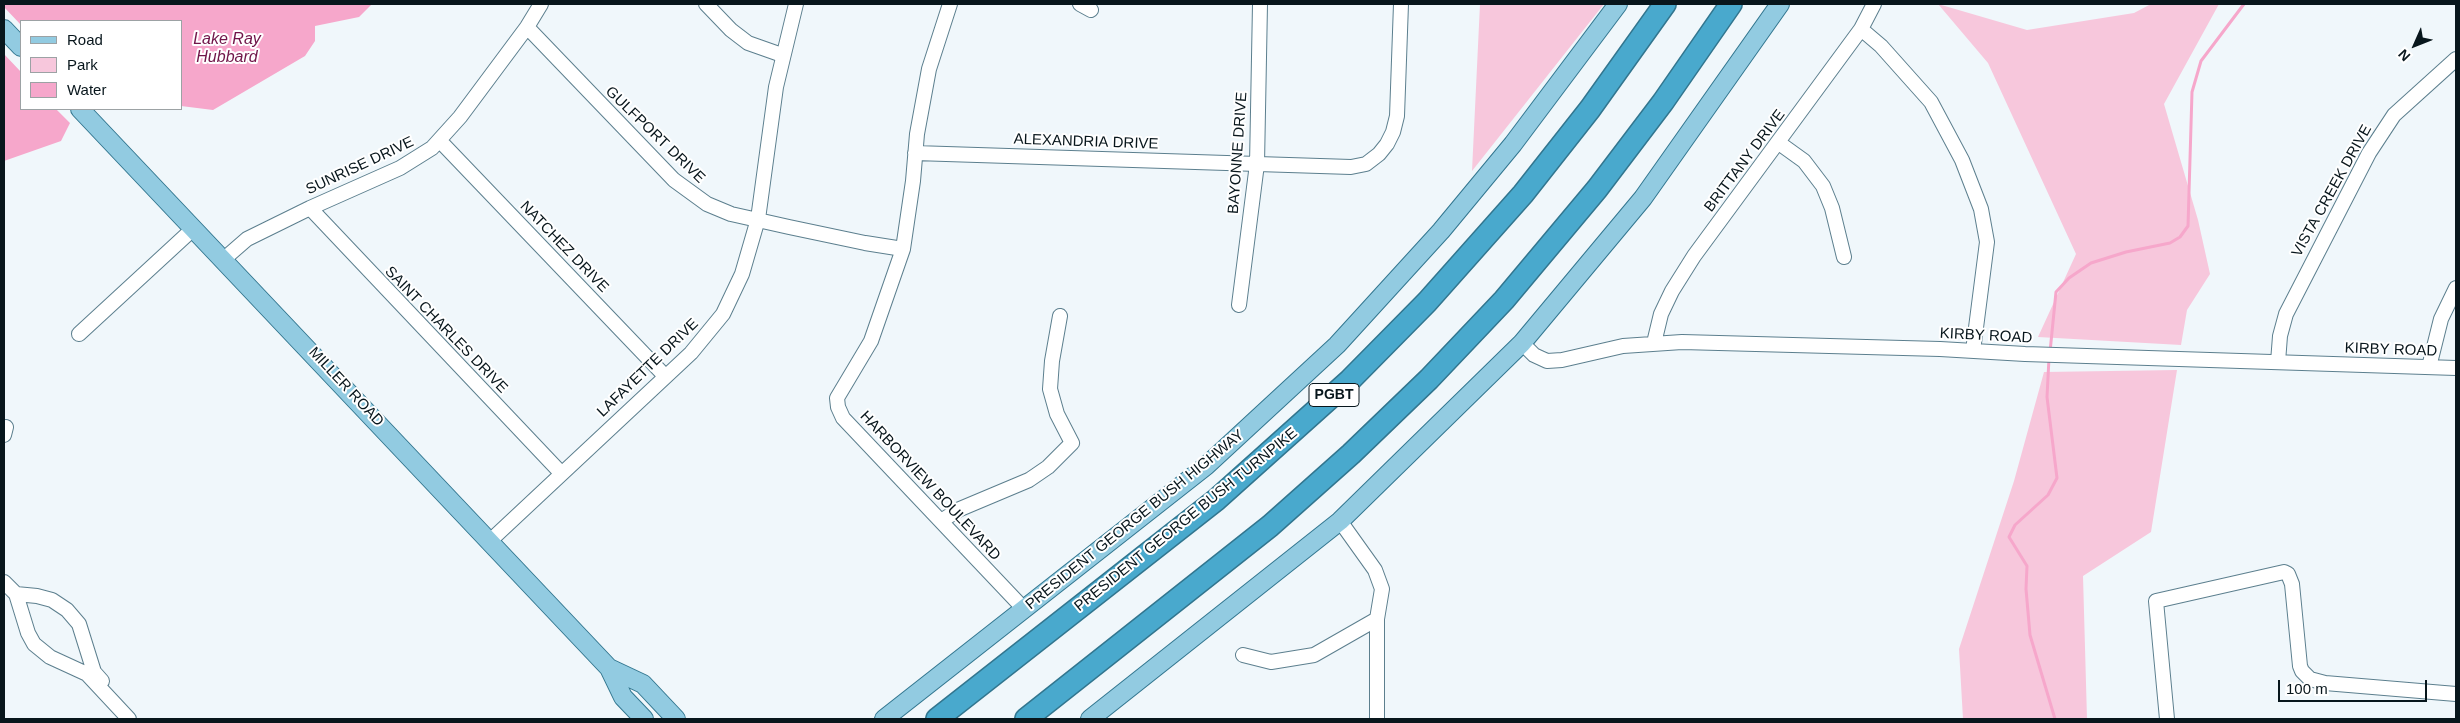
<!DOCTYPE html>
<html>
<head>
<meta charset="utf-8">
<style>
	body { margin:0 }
	#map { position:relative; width:2460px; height:723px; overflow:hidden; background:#f0f7fb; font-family:Arial,sans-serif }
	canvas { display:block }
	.frame { position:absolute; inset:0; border:5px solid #08161c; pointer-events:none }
	.legend { position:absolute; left:20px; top:20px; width:162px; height:90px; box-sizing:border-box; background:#fff; border:1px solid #9ca2a4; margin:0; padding:6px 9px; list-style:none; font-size:15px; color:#08161c }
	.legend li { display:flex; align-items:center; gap:10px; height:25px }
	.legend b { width:25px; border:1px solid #9ca2a4 }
	.north { position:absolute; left:2390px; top:20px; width:50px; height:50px; -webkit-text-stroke:4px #fff; paint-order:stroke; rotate:226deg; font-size:14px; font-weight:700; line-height:20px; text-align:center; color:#08161c }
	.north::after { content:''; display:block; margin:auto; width:18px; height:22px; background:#08161c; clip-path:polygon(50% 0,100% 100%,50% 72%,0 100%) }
	.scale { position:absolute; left:2278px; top:680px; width:149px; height:22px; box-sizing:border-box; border:2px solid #08161c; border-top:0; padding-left:6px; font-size:15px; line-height:18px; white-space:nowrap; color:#08161c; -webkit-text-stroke:4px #fff; paint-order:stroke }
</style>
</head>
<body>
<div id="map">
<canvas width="2460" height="723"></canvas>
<div class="frame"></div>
<ul class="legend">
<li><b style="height:6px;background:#92cbe1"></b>Road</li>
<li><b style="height:14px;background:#f7c7dc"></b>Park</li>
<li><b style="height:14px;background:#f6a7cb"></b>Water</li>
</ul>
<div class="north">N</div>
<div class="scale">100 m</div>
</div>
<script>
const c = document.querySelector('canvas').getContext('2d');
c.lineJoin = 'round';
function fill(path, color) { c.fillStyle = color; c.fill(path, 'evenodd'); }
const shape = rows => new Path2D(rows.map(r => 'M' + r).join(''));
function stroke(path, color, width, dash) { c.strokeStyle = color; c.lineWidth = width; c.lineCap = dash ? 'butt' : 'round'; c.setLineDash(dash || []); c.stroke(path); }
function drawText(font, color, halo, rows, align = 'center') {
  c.font = font + ' Arial,sans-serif'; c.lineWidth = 4; c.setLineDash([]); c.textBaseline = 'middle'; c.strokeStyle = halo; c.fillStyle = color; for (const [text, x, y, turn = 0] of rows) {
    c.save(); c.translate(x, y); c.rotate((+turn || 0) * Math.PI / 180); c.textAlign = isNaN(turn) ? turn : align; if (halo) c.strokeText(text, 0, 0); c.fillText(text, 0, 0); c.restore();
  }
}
fill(shape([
	[1480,4,1604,4,1472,171],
	[1938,4,2027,30,2134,13,2151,4,2219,4,2164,104,2198,220,2210,274,2187,310,2181,345,2038,337,2076,254,1988,63],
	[2177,370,2151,532,2083,576,2087,719,1963,719,1959,649,2014,481,2044,372]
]), '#f7c7dc');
fill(shape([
	[4,4,372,4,359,17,315,26,315,41,305,56,213,110,181,106,181,21,21,21,21,25,4,7],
	[4,54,21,72,21,109,56,109,70,123,61,141,4,161]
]), '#f6a7cb');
stroke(shape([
	[2050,352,2056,292,2069,278,2091,263,2126,252,2170,243,2180,237,2188,226,2192,92,2201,61,2244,4],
	[2049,358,2047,397,2057,478,2048,495,2015,525,2009,537,2027,566,2026,589,2030,635,2055,719]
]), '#f6a7cb', 3);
const minor = shape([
	[706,4,731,30,748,43,782,55],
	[950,4,929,69,917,134,913,181,903,249,871,341,837,398,838,407,843,418,1024,609],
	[1080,4,1091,10],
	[527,27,674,180,707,204,731,214,789,227,865,243,903,249],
	[1861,29,1881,46,1931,102,1962,160,1981,209,1987,242,1973,351],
	[440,141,665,376],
	[1779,143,1804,161,1823,186,1832,208,1844,257],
	[915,153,1351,167,1366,164,1379,154,1387,144,1393,132,1397,116,1401,4],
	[310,208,561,473],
	[224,259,247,239,310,208,400,168,432,148,460,117,527,27,541,4],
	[1239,305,1257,164,1260,4],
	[79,334,194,228],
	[1522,343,1534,355,1547,361,1562,360,1623,346,1682,342,1940,349,2025,354,2456,368],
	[1654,343,1661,314,1672,291,1694,256,1861,29,1874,4],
	[2278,362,2280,336,2286,314,2369,153,2394,115,2456,59],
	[2429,367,2441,319,2456,288],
	[4,435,6,427],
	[941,521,960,509,1029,480,1048,467,1072,443,1057,414,1050,389,1052,361,1060,316],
	[1340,521,1375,570,1382,589,1377,619,1377,719],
	[491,540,691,353,723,314,742,274,758,219,776,87,796,4],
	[4,582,16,594,28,633,34,644,50,657,87,674,129,719],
	[16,594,37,596,52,600,67,610,79,624,94,672,102,681],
	[1243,655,1271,662,1314,655,1377,619],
	[2167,719,2156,601,2284,572,2288,574,2292,584,2300,666,2302,671,2310,679,2325,683,2456,694]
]);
const major = shape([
	[4,29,21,47],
	[80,109,609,668,623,697,644,719],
	[609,668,643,684,676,719],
	[884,719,1206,466,1337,345,1441,231,1513,144,1618,4],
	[1090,719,1340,521,1522,343,1643,198,1780,4]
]);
const highway = shape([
	[937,719,1216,500,1350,380,1427,302,1523,194,1590,109,1665,4],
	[1026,719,1270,526,1351,454,1429,379,1504,300,1597,189,1663,102,1731,4]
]);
stroke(minor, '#5c7f8e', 16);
stroke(major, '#32768f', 20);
stroke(highway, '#32768f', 24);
stroke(minor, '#fff', 14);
stroke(major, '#92cbe1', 18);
stroke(highway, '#49a9cd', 21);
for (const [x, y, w] of [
	[1334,395,50]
]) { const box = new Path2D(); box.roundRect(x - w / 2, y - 11.5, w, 23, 4); c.fillStyle = '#fff'; c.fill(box); stroke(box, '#08161c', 1); }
drawText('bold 14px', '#08161c', null, [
	["PGBT",1334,395]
]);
drawText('15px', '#08161c', '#fff', [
	["GULFPORT DRIVE",655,135,44],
	["ALEXANDRIA DRIVE",1086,142,2],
	["BAYONNE DRIVE",1238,153,-86],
	["BRITTANY DRIVE",1745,161,-53],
	["SUNRISE DRIVE",360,166,-25],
	["VISTA CREEK DRIVE",2332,191,-61],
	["NATCHEZ DRIVE",564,247,46],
	["SAINT CHARLES DRIVE",446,330,46],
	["KIRBY ROAD",1986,336,3],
	["KIRBY ROAD",2391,350,2],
	["LAFAYETTE DRIVE",648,368,-44],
	["MILLER ROAD",346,387,47],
	["HARBORVIEW BOULEVARD",930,486,47],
	["PRESIDENT GEORGE BUSH HIGHWAY",1135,520,-39],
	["PRESIDENT GEORGE BUSH TURNPIKE",1186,520,-39]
]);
drawText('italic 16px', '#701549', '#fff', [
	["Lake Ray",227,40],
	["Hubbard",227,58]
]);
</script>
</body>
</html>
